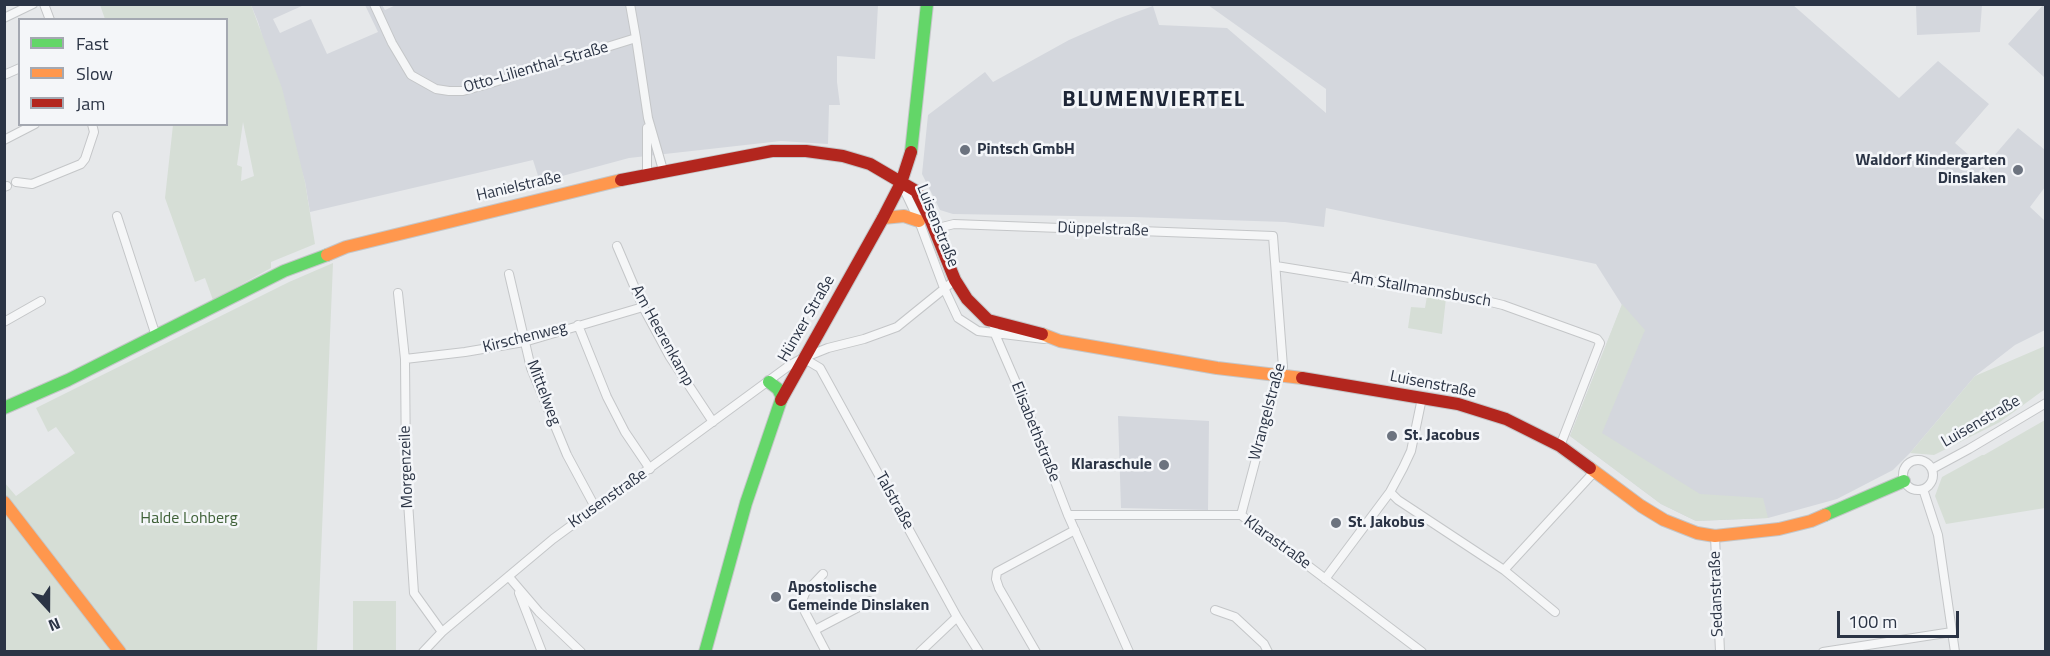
<!DOCTYPE html>
<html>
<head>
<meta charset="utf-8">
<style>
	body { margin:0 }
	#map { position:relative; width:2050px; height:656px; overflow:hidden; background:#e6e8ea; font-family:"Titillium Web",sans-serif }
	canvas { display:block }
	.frame { position:absolute; inset:0; border:6px solid #2b3445; pointer-events:none }
	.legend { position:absolute; left:18px; top:18px; width:210px; height:108px; box-sizing:border-box; background:#f4f6f9; border:2px solid #a4a8b1; margin:0; padding:8px 10px; list-style:none; font-size:18px; color:#2b3445 }
	.legend li { display:flex; align-items:center; gap:12px; height:30px }
	.legend b { width:30px; border:2px solid #a4a8b1 }
	.north { position:absolute; left:18px; top:578px; width:60px; height:60px; -webkit-text-stroke:4px #f4f6f9; paint-order:stroke; rotate:159deg; font-size:16px; font-weight:700; line-height:24px; text-align:center; color:#2b3445 }
	.north::after { content:''; display:block; margin:auto; width:21px; height:27px; background:#2b3445; clip-path:polygon(50% 0,100% 100%,50% 72%,0 100%) }
	.scale { position:absolute; left:1837px; top:611px; width:122px; height:27px; box-sizing:border-box; border:3px solid #2b3445; border-top:0; padding-left:8px; font-size:18px; line-height:21px; white-space:nowrap; color:#2b3445; -webkit-text-stroke:4px #f4f6f9; paint-order:stroke }
</style>
</head>
<body>
<div id="map">
<canvas width="2050" height="656"></canvas>
<div class="frame"></div>
<ul class="legend">
<li><b style="height:8px;background:#63d668"></b>Fast</li>
<li><b style="height:8px;background:#ff974d"></b>Slow</li>
<li><b style="height:8px;background:#b3261e"></b>Jam</li>
</ul>
<div class="north">N</div>
<div class="scale">100 m</div>
</div>
<script>
const c = document.querySelector('canvas').getContext('2d');
c.lineJoin = 'round';
function fill(path, color) { c.fillStyle = color; c.fill(path, 'evenodd'); }
const shape = rows => new Path2D(rows.map(r => 'M' + r).join(''));
function stroke(path, color, width, dash) { c.strokeStyle = color; c.lineWidth = width; c.lineCap = dash ? 'butt' : 'round'; c.setLineDash(dash || []); c.stroke(path); }
function drawText(font, color, halo, rows, align = 'center') {
  c.font = font + ' "Titillium Web",sans-serif'; c.lineWidth = 5; c.setLineDash([]); c.textBaseline = 'middle'; c.strokeStyle = halo; c.fillStyle = color; for (const [text, x, y, turn = 0] of rows) {
    c.save(); c.translate(x, y); c.rotate((+turn || 0) * Math.PI / 180); c.textAlign = isNaN(turn) ? turn : align; if (halo) c.strokeText(text, 0, 0); c.fillText(text, 0, 0); c.restore();
  }
}
fill(shape([
	[398,4,878,5,875,59,837,56,837,82,840,105,829,105,828,144,781,141,629,158,540,182,533,160,310,212,305,182,258,22,251,5,304,5,273,19,280,33,311,19,327,54,378,32,365,5,382,5,385,10],
	[1208,5,1793,5,1899,98,1938,61,1989,104,1955,143,1992,175,1987,164,2018,128,2045,150,2045,187,2030,207,2045,221,2045,330,2015,345,1975,376,1910,453,1893,470,1837,499,1768,518,1696,521,1661,504,1570,436,1622,305,1596,264,1326,208,1324,227,1285,222,1133,217,953,214,940,210,922,174,928,115,985,72,993,82,1069,40,1117,19,1153,6,1159,25,1227,28,1326,113,1326,89],
	[1916,5,1982,5,1980,32,1917,35],
	[2043,5,2046,6,2045,78,2008,44],
	[1118,416,1209,421,1208,510,1121,508]
]), '#d4d7dd');
fill(shape([
	[100,5,251,5,282,88,305,182,315,244,271,262,271,268,213,300,205,278,195,282,165,198,173,125,226,124,226,20,105,19],
	[243,122,254,176,241,181,242,167,237,165],
	[333,263,317,651,5,651,4,482,16,496,75,453,56,427,48,432,36,408,289,282],
	[1427,296,1446,298,1442,334,1408,328,1411,307,1425,308],
	[1622,304,1645,330,1602,433,1700,494,1763,498,1768,518,1696,521,1661,504,1570,436],
	[2045,346,2045,389,2000,422,1934,455,1910,453,1975,376],
	[2045,420,2045,508,1946,524,1935,496,1942,477,1982,455,1984,455],
	[353,601,396,601,396,651,353,651]
]), '#d6ded6');
const street = shape([
	[44,4,50,20],
	[374,4,392,43,411,75,436,89,449,91,463,91,488,84,636,38,648,118,663,170],
	[630,4,636,38],
	[4,18,33,4],
	[4,75,20,68],
	[4,140,35,124],
	[647,174,647,128],
	[16,182,32,184,81,164,85,159,94,132,92,124],
	[901,183,919,221,944,288,958,318,978,331,1044,339],
	[4,187,7,186],
	[117,216,156,336],
	[934,229,954,224,1273,236,1283,367,1278,376,1241,515],
	[617,246,643,307,670,357,713,422],
	[1276,266,1474,298,1503,305,1597,339,1600,343,1560,446],
	[509,274,531,368,567,455,595,507],
	[398,293,405,359,406,471,414,593,442,632],
	[990,321,994,326,995,334,1024,401,1068,515,1129,652],
	[4,322,41,301],
	[578,325,607,397,625,432,650,469],
	[803,358,820,368,957,617,979,652],
	[405,359,465,352,524,342,643,307],
	'1903 475a15 15 0 1 1 30 0a15 15 0 1 1-30 0Z',
	[1932,469,1969,449,2046,403],
	[1923,489,1938,535,1955,652],
	[1390,492,1398,500,1504,570,1595,471],
	[1068,515,1241,515,1422,652],
	[1715,536,1720,652],
	[1504,570,1555,612],
	[823,574,805,593,802,601,805,612,826,652],
	[509,577,539,612,581,652],
	[1325,579,1390,492,1403,468,1411,451,1422,398],
	[519,593,542,652],
	[1215,610,1235,617,1264,644,1268,652],
	[815,630,870,601],
	[423,652,442,632,553,539,790,365,803,358,828,348,864,339,897,327,955,280],
	[920,652,957,617],
	[1036,652,999,588,996,579,997,572,1075,530],
	[1823,652,1952,632]
]);
const fast = shape([
	[911,152,927,4],
	[769,382,778,389,782,397],
	[4,408,68,380,284,271,327,255],
	[1825,515,1904,481],
	[705,652,746,503,781,400]
]);
const slow = shape([
	[883,218,904,216,919,221],
	[327,255,346,247,621,180],
	[1042,334,1060,341,1217,368,1302,378],
	[1590,468,1641,506,1664,520,1697,533,1715,536,1779,529,1811,521,1825,515],
	[4,502,120,652]
]);
const jam = shape([
	[621,180,772,151,806,151,843,156,870,164,916,191,931,221,955,280,967,299,988,320,1042,334],
	[1302,378,1458,404,1506,419,1560,446,1590,468],
	[781,400,883,218,901,183,911,152]
]);
stroke(street, '#c4c6c8', 10);
stroke(fast, '#c4c6c8', 14);
stroke(slow, '#c4c6c8', 14);
stroke(jam, '#c4c6c8', 14);
stroke(street, '#f5f6f7', 8);
stroke(fast, '#63d668', 12);
stroke(slow, '#ff974d', 12);
stroke(jam, '#b3261e', 12);
for (const [x, y, r, color] of [
	[965,150,6,"#6c737f"],
	[2018,170,6,"#6c737f"],
	[1392,436,6,"#6c737f"],
	[1164,465,6,"#6c737f"],
	[1336,523,6,"#6c737f"],
	[776,597,6,"#6c737f"]
]) { const dot = new Path2D(); dot.arc(x, y, r, 0, 2 * Math.PI); c.fillStyle = color; c.fill(dot); stroke(dot, '#f4f6f9', 2); }
drawText('16px', '#2b3445', '#f4f6f9', [
	["Otto-Lilienthal-Straße",536,68,-16],
	["Hanielstraße",519,187,-13],
	["Luisenstraße",937,226,68],
	["Düppelstraße",1103,230,2],
	["Am Stallmannsbusch",1421,290,10],
	["Hünxer Straße",807,319,-60],
	["Am Heerenkamp",662,336,61],
	["Kirschenweg",525,338,-14],
	["Luisenstraße",1433,385,11],
	["Mittelweg",543,393,69],
	["Wrangelstraße",1268,412,-75],
	["Luisenstraße",1981,422,-30],
	["Elisabethstraße",1035,432,68],
	["Morgenzeile",407,467,-92],
	["Krusenstraße",608,499,-35],
	["Talstraße",894,501,61],
	["Klarastraße",1277,543,36],
	["Sedanstraße",1717,594,-92]
]);
drawText('bold 16px', '#2b3445', '#f4f6f9', [
	["Pintsch GmbH",977,150],
	["Waldorf Kindergarten",2006,161,"right"],
	["Dinslaken",2006,179,"right"],
	["St. Jacobus",1404,436],
	["Klaraschule",1152,465,"right"],
	["St. Jakobus",1348,523],
	["Apostolische",788,588],
	["Gemeinde Dinslaken",788,606]
], 'left');
drawText('16px', '#3f6138', '#f4f6f9', [
	["Halde Lohberg",189,519]
]);
c.letterSpacing = '1.5px';
drawText('bold 22px', '#1d2536', '#f4f6f9', [
	["BLUMENVIERTEL",1154,101]
]);
c.letterSpacing = '0px';
</script>
</body>
</html>
